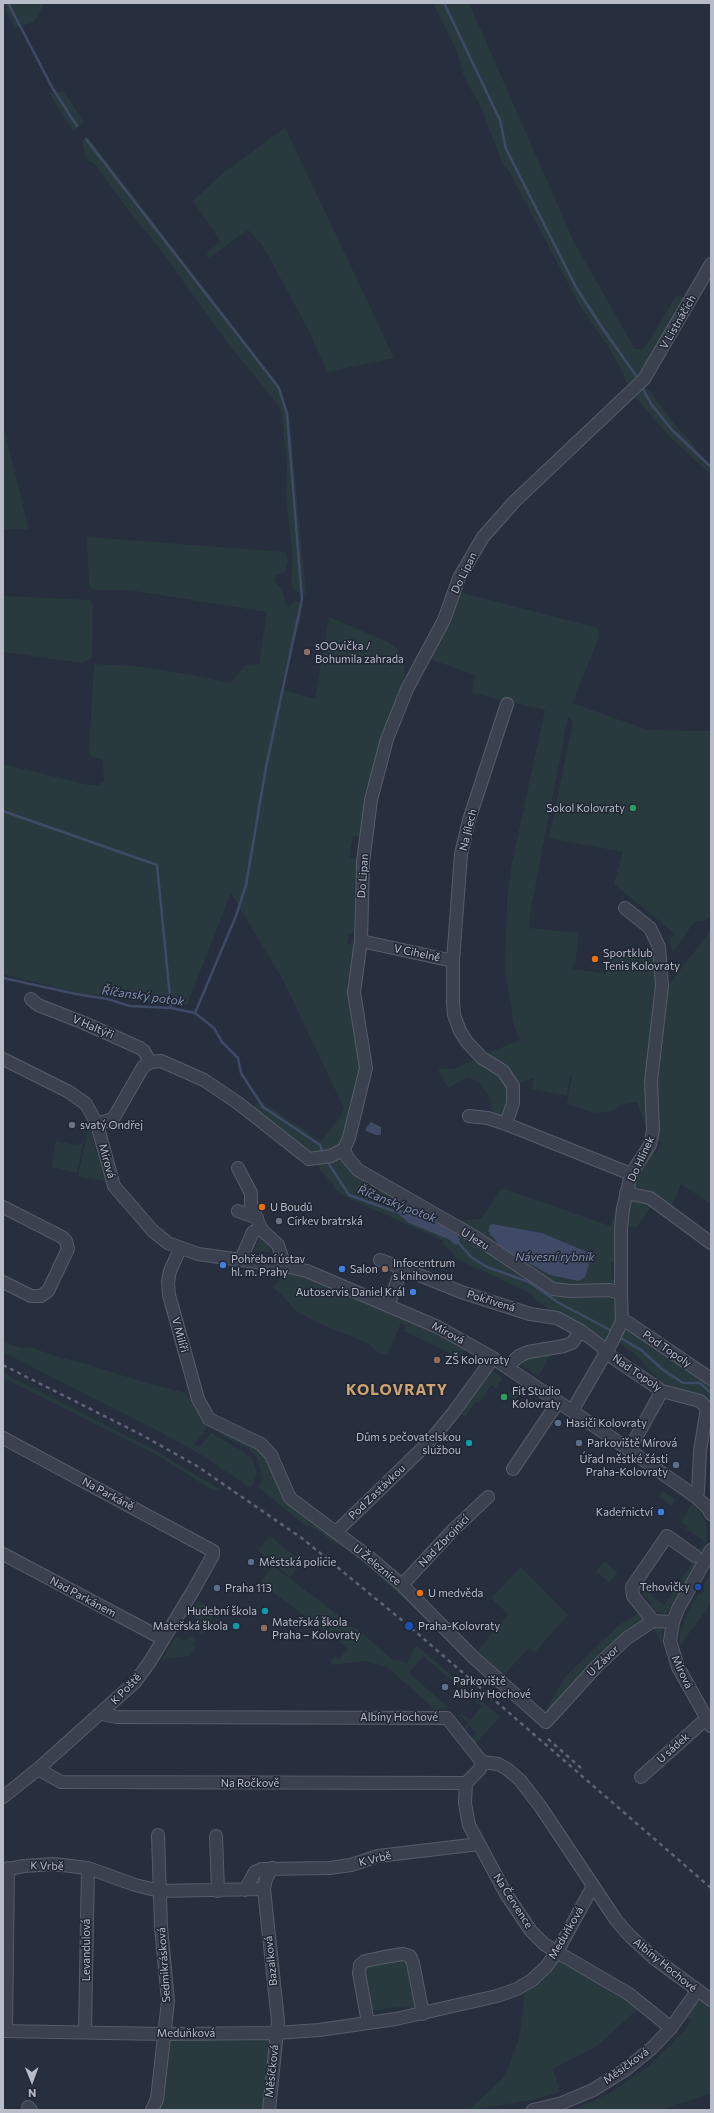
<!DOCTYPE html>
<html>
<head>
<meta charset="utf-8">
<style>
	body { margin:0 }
	#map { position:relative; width:714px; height:2113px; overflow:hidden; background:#272e3e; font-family:Commissioner,sans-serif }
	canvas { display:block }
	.frame { position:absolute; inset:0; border:4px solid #b8bcc9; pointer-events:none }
	.north { position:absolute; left:12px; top:2061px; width:40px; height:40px; -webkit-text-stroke:3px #202634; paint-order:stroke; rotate:179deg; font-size:11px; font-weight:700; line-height:16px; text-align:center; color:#b8bcc9 }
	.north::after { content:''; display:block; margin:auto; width:14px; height:18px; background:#b8bcc9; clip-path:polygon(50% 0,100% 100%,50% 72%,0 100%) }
</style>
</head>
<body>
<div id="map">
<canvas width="714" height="2113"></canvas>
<div class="frame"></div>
<div class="north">N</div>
</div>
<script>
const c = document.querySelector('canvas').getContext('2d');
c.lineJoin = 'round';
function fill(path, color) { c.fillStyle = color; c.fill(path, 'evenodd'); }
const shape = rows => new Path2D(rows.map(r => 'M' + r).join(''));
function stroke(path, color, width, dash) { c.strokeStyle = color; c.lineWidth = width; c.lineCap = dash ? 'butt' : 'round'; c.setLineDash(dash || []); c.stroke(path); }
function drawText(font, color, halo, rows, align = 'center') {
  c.font = font + ' Commissioner,sans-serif'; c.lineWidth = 3; c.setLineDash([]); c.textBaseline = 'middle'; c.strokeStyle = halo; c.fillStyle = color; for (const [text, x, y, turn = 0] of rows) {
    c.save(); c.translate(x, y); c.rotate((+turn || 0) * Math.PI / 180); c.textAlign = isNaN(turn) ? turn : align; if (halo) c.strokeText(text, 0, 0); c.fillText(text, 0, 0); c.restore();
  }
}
fill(shape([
	[3,3,45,3,34,22,14,28],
	[433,3,469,3,574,242,635,349,641,349,646,346,676,296,687,298,646,366,631,382,626,383,623,373,608,346,580,306,510,173,501,160,481,107,464,77,456,49],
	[64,92,84,122,73,131,49,93],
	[285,128,355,275,394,358,327,372,311,335,268,255,261,244,248,230,209,258,206,253,221,242,193,201,224,172],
	[88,137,279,385,289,415,306,594,297,592,293,589,291,582,293,559,286,497,287,463,281,411,274,400,226,341,157,245,128,210,94,163,87,161,83,146,83,140],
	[644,388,649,391,681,432,692,443,703,460,711,466,711,475,667,434,636,398,639,391],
	[3,425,22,501,28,529,3,529],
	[89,537,285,552,288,561,285,572,275,576,274,581,282,590,287,607,296,601,303,603,300,622,280,689,315,699,329,617,388,642,397,649,403,658,405,667,404,677,385,728,370,777,360,837,353,836,349,858,357,859,354,886,354,933,349,933,347,944,356,945,352,978,347,982,361,1069,342,1142,335,1149,310,1155,253,1109,259,1100,321,1141,341,1116,344,1108,283,980,231,893,187,1005,170,1005,78,993,3,974,3,764,88,785,98,785,104,782,103,760,91,756,89,753,94,664,134,666,187,674,231,683,245,665,259,664,267,612,129,590,94,590,89,585,87,539],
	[462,593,595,627,599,630,599,637,572,703,648,730,711,731,710,916,705,921,695,921,673,952,669,941,674,933,614,884,623,852,549,838,573,721,568,716,531,909,529,928,579,933,575,964,572,966,574,967,573,971,576,969,606,974,608,953,654,959,656,988,649,1123,645,1124,637,1102,620,1105,614,1111,594,1113,567,1104,572,1075,570,1075,567,1096,532,1089,534,1078,519,1083,514,1082,486,1054,520,1040,514,1026,505,971,507,898,512,863,545,710,472,693,475,675,424,657],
	[3,596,90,600,93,606,92,658,83,663,3,652],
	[711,930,711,1204,681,1184,671,1207,652,1205,636,1228,631,1227,626,1225,636,1179,652,1152,656,1154,661,1142,655,1139,654,1104,668,986],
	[476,1059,499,1074,508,1090,508,1101,502,1118,496,1116,491,1107,490,1098,479,1082,468,1077,448,1088,438,1069,454,1069],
	[89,1126,105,1181,78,1176],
	[56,1141,76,1145,83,1143,77,1173,52,1167],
	[337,1160,344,1161,400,1198,403,1203,418,1211,425,1211,454,1231,460,1220,481,1219,502,1188,610,1226,618,1200,621,1201,617,1262,611,1263,612,1280,617,1280,616,1284,612,1286,612,1298,617,1316,608,1339,601,1346,537,1301,530,1293,453,1257,454,1254,443,1244,444,1241,344,1196,336,1190,332,1183,320,1170,318,1163],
	[493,1224,542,1233,592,1254,550,1275,500,1246,488,1231],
	[259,1239,264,1240,263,1243,267,1244,267,1247,270,1248,270,1252,258,1251,253,1253],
	[283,1273,306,1276,437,1333,466,1348,460,1358,404,1331,406,1325,401,1323,387,1355,380,1354,367,1343,316,1322,296,1311,281,1294,273,1288],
	[627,1322,711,1379,711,1412,662,1391,658,1380,646,1366,637,1356,617,1341],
	[3,1342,22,1348,30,1347,61,1358,77,1361,140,1381,186,1393,207,1428,195,1444,199,1447,211,1433,244,1452,252,1458,257,1472,253,1484,251,1488,203,1456,160,1432,3,1352],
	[552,1351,539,1376,517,1362,517,1361],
	[491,1370,503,1378,496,1388,491,1385,479,1403,476,1401,465,1417,460,1414],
	[3,1373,151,1448,221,1490,213,1490,155,1454,3,1378],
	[519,1387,521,1388,515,1400,508,1396,511,1391,515,1393],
	[216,1429,248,1441,266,1455,284,1498,348,1545,433,1620,429,1621,349,1550,338,1545,309,1525,306,1526,258,1487,263,1479,256,1457,248,1449,223,1436],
	[663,1491,675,1500,671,1506,659,1497],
	[692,1504,700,1512,706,1524,707,1540,701,1554,698,1551,704,1545,704,1541,686,1529,688,1526,681,1522],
	[270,1536,302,1562,290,1577,258,1550],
	[694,1560,696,1562,668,1612,666,1614,655,1612,649,1616,644,1610,652,1604,640,1590,633,1596,639,1585,664,1605],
	[604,1561,618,1573,609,1582,596,1571],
	[273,1566,346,1621,347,1626,357,1629,394,1661,396,1659,407,1663,416,1645,500,1717,475,1744,471,1739,476,1734,470,1726,464,1730,463,1729,468,1723,459,1715,461,1713,470,1720,482,1706,423,1656,409,1673,448,1707,444,1710,432,1709,429,1704,387,1667,363,1661,332,1665,331,1661,335,1656,339,1659,348,1648,260,1583],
	[521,1567,568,1615,535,1652,529,1648,502,1677,476,1653,508,1614,491,1598],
	[711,1571,711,1603,679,1647,680,1633,687,1615,699,1593,701,1595,705,1588,703,1586],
	[197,1601,216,1611,203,1635,193,1629,197,1625,196,1624,199,1619,189,1615],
	[640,1612,646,1620,551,1710,544,1714,565,1677,619,1625],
	[656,1627,662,1628,662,1644,654,1629],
	[190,1636,196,1640,193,1645,196,1647,190,1656,162,1659,176,1637,184,1641],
	[562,1958,640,2007,597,2046,553,2069,560,2092,532,2100,469,2110,504,2077,519,2039,525,1993,549,1975],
	[400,1959,407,1962,416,2004,414,2009,410,2012,409,2006,370,2011,363,1974,365,1968,370,1964],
	[702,2002,711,2005,711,2093,661,2110,572,2110,610,2093,650,2065,684,2031,691,2020,686,2016,695,2004],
	[269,2036,262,2110,159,2110,166,2037]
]), '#293a3f');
fill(shape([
	[371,1122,381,1127,381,1135,376,1135,366,1131,366,1128],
	[395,1208,413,1214,428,1222,444,1225,457,1235,460,1240,456,1245,448,1239,409,1223,394,1210],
	[493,1224,542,1233,592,1254,585,1277,579,1281,550,1275,516,1256,500,1246,488,1231,490,1225]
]), '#3f4a66');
stroke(shape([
	[8,3,53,89,77,126],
	[444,3,500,120,506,149,577,289,603,329,637,377],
	[86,139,279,388,287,414,302,599,266,767,246,885,236,916,195,1013],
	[642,387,651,404,673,431,711,467],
	[3,811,157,865,171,1007],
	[3,978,76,994,107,999,130,1006,171,1008,195,1013,214,1028,222,1042,238,1058,241,1073,263,1107,320,1145,323,1153],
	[327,1161,349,1195,399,1213],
	[456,1240,471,1257,487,1267,529,1282,559,1303,612,1331],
	[619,1337,641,1350,662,1369,683,1383,700,1383,711,1393]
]), '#3f4a66', 2.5);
const minor = shape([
	[361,941,453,961,453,1002,454,1015,460,1031,467,1042,482,1058,503,1071,513,1086,513,1103,506,1124,631,1174],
	[453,961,461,854,469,820,507,704],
	[31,999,38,1005,84,1023,140,1048,144,1051,150,1062],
	[3,1059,69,1092,86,1104,97,1124,114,1186,153,1231,168,1243,198,1254,285,1266,307,1271,438,1327,493,1358,618,1442,696,1497,707,1507,711,1514],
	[469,1116,488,1118,506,1124],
	[97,1124,113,1119,143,1067,150,1062,161,1061,204,1080,238,1103,309,1159,331,1156,344,1149,349,1138,366,1068,354,992,361,941,363,862,371,800,387,739,407,689,444,620,459,578,483,537,515,501,644,379,711,264],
	[344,1149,347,1157,358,1170,475,1237,553,1289,570,1291,610,1290,621,1294],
	[238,1168,251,1193,251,1204,261,1229,278,1245,285,1266],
	[626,1193,650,1198,711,1243],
	[3,1207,62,1237,66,1241,68,1249,48,1291,41,1296,31,1296,3,1282],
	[238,1211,257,1218],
	[180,1249,170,1271,168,1282,169,1295,198,1399,209,1419,261,1444,271,1455,290,1498,369,1557,402,1585,473,1657,546,1722,596,1667,627,1638,653,1621,673,1622],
	[241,1259,253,1232,261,1229],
	[380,1260,402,1268,388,1306],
	[402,1268,461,1292,530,1314,557,1318,581,1331,601,1346,606,1353,662,1391,700,1401,711,1412],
	[622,1321,627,1322,711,1379],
	[507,1367,519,1356,528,1352,564,1346,572,1343,581,1331],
	[572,1411,612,1342,622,1321,621,1294,621,1228,623,1209,631,1174,650,1145,653,1130,651,1081,662,986,659,947,650,928,625,908],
	[3,1438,213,1551,213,1555,194,1589,149,1663,135,1682,38,1769,3,1797],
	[629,1450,662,1391],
	[513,1469,558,1402],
	[696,1497,698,1492,700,1451,707,1408],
	[336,1532,431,1440,453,1413,493,1358],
	[711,1550,678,1609,673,1622,670,1641,678,1667,711,1726],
	[3,1554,163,1639],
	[402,1585,453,1530,488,1497],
	[653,1621,633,1596,632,1587,667,1536,695,1556],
	[102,1714,117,1717,447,1718,482,1762,498,1764,507,1769,520,1780,540,1806,616,1920,630,1936,655,1959,711,2000],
	[482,1762,480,1769,466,1783,465,1803,469,1825,506,1894,531,1931,544,1944,557,1952,629,1994,671,2028],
	[38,1769,61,1782,466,1783],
	[641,1777,706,1719],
	[216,1836,218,1891],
	[3,1870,24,1866,53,1864,88,1868,135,1885,160,1891,264,1889],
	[245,1890,255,1872,262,1869,329,1868,351,1865,378,1856,479,1844],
	[368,2023,359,1973,360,1965,365,1961,384,1957,403,1954,410,1956,413,1963,423,2014],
	[3,2031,163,2034,276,2033,319,2030,396,2019,497,1996,517,1989,532,1980,546,1967,557,1952,593,1886],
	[6,2031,8,1868],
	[85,2032,88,1868],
	[28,2107,31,2110],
	[152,2110,157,2099,168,2001,161,1927,158,1835],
	[269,2110,278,2021,264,1889,266,1879,272,1868],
	[533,2110,562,2103,593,2090,625,2070,652,2048,671,2028,697,1991]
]);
stroke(minor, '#565c69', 14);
stroke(minor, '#3b414e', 12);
stroke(shape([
	[3,1365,140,1434,197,1466,303,1539,409,1626,711,1888],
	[548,1739,581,1768]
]), '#5e6475', 2.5, [4, 4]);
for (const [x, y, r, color] of [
	[307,652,4,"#8d6e63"],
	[633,808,4,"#2e9e5b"],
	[595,959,4,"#e8710a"],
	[72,1125,4,"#6b7280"],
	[262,1207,4,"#e8710a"],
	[279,1221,4,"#6b7280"],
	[223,1265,4,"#3f7fe0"],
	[342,1269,4,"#3f7fe0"],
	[385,1269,4,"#8d6e63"],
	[413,1292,4,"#3f7fe0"],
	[437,1360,4,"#8d6e63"],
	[504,1397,4,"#2e9e5b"],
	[558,1423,4,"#5c6f8a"],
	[469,1443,4,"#0f9aa8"],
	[579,1443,4,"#5c6f8a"],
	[676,1465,4,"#5c6f8a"],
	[661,1512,4,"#3f7fe0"],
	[251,1562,4,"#5c6f8a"],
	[698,1587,4,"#1a4fb4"],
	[217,1588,4,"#5c6f8a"],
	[420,1593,4,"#e8710a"],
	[265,1611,4,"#0f9aa8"],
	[236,1626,4,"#0f9aa8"],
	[409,1626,5,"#1a4fb4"],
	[264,1628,4,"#8d6e63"],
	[445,1687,4,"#5c6f8a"]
]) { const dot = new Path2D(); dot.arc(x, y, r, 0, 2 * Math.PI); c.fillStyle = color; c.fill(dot); stroke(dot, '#202634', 1.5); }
drawText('11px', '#b8bcc9', '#202634', [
	["V Listnáčích",678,322,-60],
	["Do Lipan",464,573,-64],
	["Na Jílech",468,830,-76],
	["Do Lipan",363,876,-86],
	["V Cihelně",417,953,12],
	["V Haltýři",93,1027,23],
	["Do Hlinek",641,1159,-65],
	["Mírová",107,1161,74],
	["U Jezu",475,1239,32],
	["Pokřivená",491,1301,17],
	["Mírová",448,1333,28],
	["V Milíři",180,1335,75],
	["Pod Topoly",667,1349,34],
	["Nad Topoly",637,1373,34],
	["Pod Zastávkou",377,1492,-44],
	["Na Parkáně",108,1494,28],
	["Nad Zbrojnicí",444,1541,-46],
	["U Železnice",377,1565,39],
	["Nad Parkánem",83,1597,28],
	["U Závor",603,1661,-44],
	["Mírová",682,1672,65],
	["K Poště",126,1689,-46],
	["Albíny Hochové",399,1717],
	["U sádek",673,1748,-42],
	["Na Ročkově",250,1783],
	["K Vrbě",375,1859,-13],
	["K Vrbě",47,1866,1],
	["Na Července",513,1901,57],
	["Meduňková",566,1933,-60],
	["Levandulová",86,1950,-90],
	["Bazalková",271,1961,-96],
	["Sedmikrásková",164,1965,-94],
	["Albíny Hochové",665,1965,39],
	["Meduňková",186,2033],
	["Měsíčková",626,2066,-36],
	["Měsíčková",272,2071,-84]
]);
drawText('11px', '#b8bcc9', '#202634', [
	["sOOvička /",315,646],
	["Bohumila zahrada",315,659],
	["Sokol Kolovraty",625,808,"right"],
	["Sportklub",603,953],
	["Tenis Kolovraty",603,966],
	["svatý Ondřej",80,1125],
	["U Boudů",270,1207],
	["Církev bratrská",287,1221],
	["Pohřební ústav",231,1259],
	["hl. m. Prahy",231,1272],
	["Infocentrum",393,1263],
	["s knihovnou",393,1276],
	["Salon",350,1269],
	["Autoservis Daniel Král",405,1292,"right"],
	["ZŠ Kolovraty",445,1360],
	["Fit Studio",512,1391],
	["Kolovraty",512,1404],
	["Hasiči Kolovraty",566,1423],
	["Dům s pečovatelskou",461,1437,"right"],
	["službou",461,1450,"right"],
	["Parkoviště Mírová",587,1443],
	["Úřad městké části",668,1459,"right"],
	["Praha-Kolovraty",668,1472,"right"],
	["Kadeřnictví",653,1512,"right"],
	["Městská policie",259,1562],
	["Tehovičky",690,1587,"right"],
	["Praha 113",225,1588],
	["U medvěda",428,1593],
	["Hudební škola",257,1611,"right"],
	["Mateřská škola",272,1622],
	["Praha – Kolovraty",272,1635],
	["Mateřská škola",228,1626,"right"],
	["Praha-Kolovraty",418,1626],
	["Parkoviště",453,1681],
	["Albíny Hochové",453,1694]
], 'left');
drawText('italic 12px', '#828fae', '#202634', [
	["Říčanský potok",143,996,8],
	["Říčanský potok",397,1204,21],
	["Návesní rybník",555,1257]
]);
c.letterSpacing = '1px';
drawText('bold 15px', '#cda46f', '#202634', [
	["KOLOVRATY",397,1390]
]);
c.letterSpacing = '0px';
</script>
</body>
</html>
